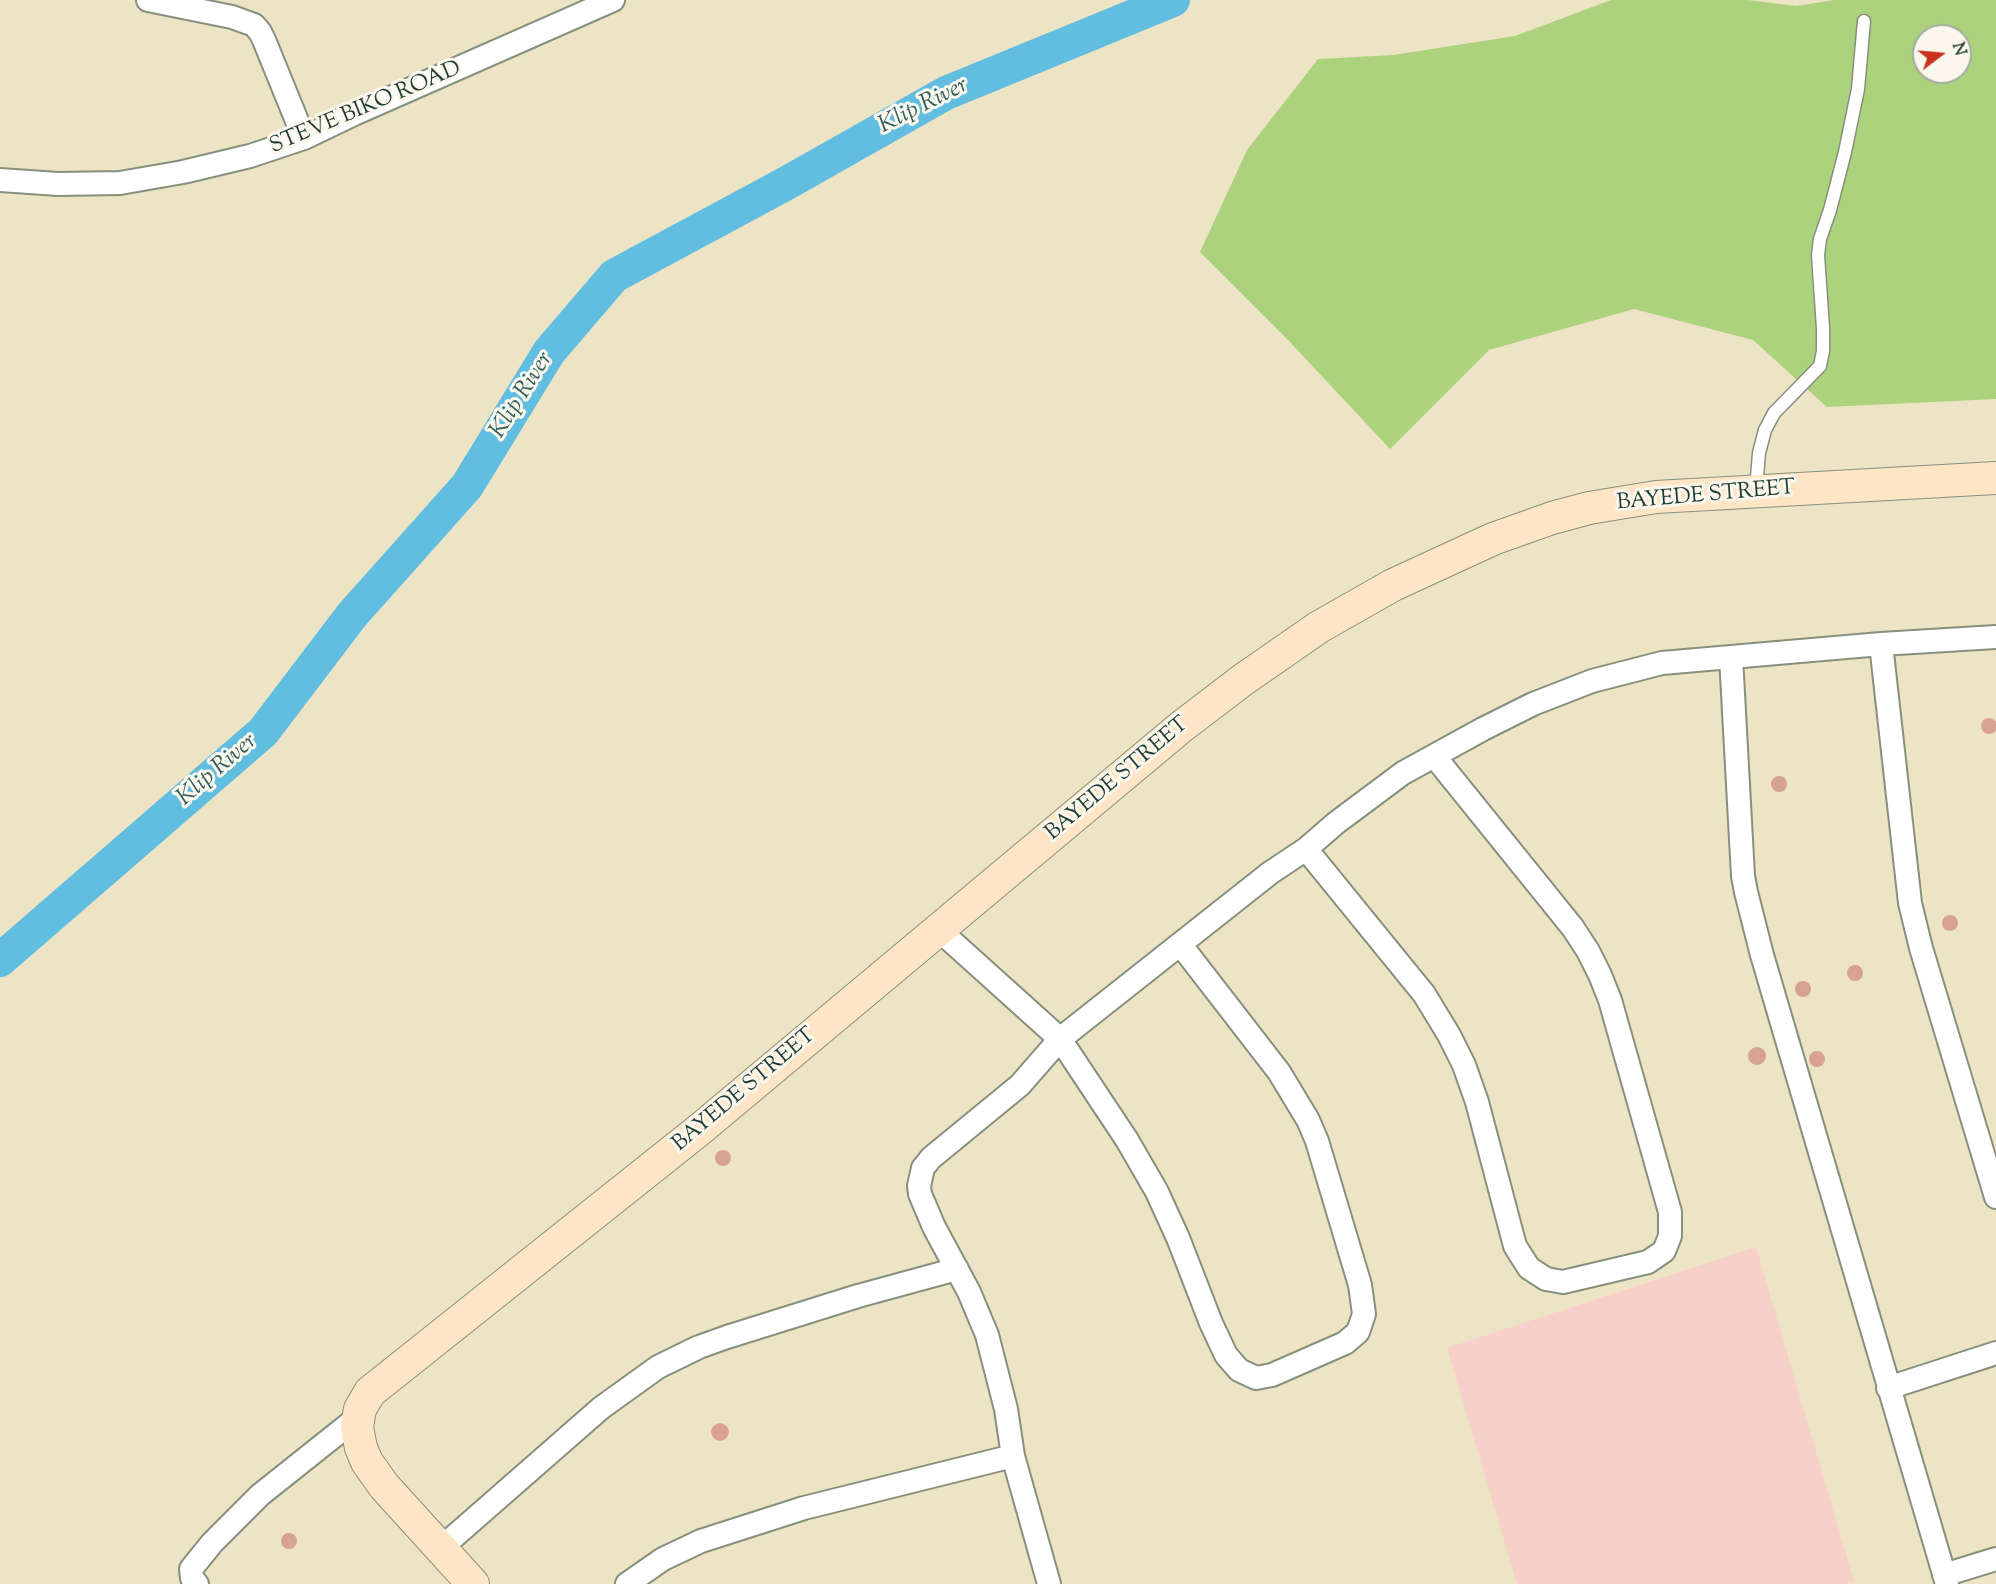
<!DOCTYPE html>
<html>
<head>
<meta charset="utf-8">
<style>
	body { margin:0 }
	#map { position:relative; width:1996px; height:1584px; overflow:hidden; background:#ede4c5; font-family:"Sorts Mill Goudy",serif }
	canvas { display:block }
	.north { position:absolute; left:1912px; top:24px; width:60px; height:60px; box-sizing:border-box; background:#fbf7ec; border:2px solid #a3ada2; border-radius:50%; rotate:74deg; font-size:16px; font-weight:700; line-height:24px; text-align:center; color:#1f3d34 }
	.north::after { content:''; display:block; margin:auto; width:21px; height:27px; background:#c8321e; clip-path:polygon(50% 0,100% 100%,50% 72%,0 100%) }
</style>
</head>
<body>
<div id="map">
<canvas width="1996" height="1584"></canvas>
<div class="north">N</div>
</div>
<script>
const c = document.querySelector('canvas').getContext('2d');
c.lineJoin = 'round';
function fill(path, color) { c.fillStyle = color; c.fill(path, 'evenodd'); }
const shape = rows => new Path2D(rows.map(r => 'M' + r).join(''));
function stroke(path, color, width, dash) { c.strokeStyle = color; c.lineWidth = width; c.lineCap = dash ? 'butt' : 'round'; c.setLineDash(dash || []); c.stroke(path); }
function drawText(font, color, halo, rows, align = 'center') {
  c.font = font + ' "Sorts Mill Goudy",serif'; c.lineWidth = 6; c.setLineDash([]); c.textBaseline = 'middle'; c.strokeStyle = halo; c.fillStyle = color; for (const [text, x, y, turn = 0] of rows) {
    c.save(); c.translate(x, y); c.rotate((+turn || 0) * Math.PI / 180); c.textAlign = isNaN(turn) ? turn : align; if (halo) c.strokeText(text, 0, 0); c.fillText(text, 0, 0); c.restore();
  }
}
fill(shape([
	[1756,1247,1854,1581,1845,1584,1517,1584,1447,1348]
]), '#f7d0c9');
fill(shape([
	[1611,0,1748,0,1796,6,1834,0,1996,0,1996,399,1827,407,1753,340,1634,309,1489,350,1390,449,1289,341,1200,252,1247,150,1318,59,1393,55,1515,36],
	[1924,36,1960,36,1960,72,1924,72]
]), '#acd27d');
stroke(shape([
	[0,960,263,732,352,615,467,486,549,352,614,276,785,184,946,93,1173,0]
]), '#62bee0', 34);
fill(shape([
	'1981 726a8 8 0 1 1 16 0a8 8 0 1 1-16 0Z',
	'1771 784a8 8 0 1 1 16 0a8 8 0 1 1-16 0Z',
	'1942 923a8 8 0 1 1 16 0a8 8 0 1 1-16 0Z',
	'1847 973a8 8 0 1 1 16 0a8 8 0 1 1-16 0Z',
	'1795 989a8 8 0 1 1 16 0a8 8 0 1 1-16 0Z',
	'1748 1056a9 9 0 1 1 18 0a9 9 0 1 1-18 0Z',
	'1809 1059a8 8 0 1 1 16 0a8 8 0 1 1-16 0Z',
	'715 1158a8 8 0 1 1 16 0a8 8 0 1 1-16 0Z',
	'711 1432a9 9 0 1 1 18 0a9 9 0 1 1-18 0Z',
	'281 1541a8 8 0 1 1 16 0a8 8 0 1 1-16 0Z'
]), '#d7a291');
const lane = shape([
	[1756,490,1759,453,1765,430,1774,413,1820,366,1823,351,1823,328,1818,255,1820,239,1830,210,1845,152,1858,89,1864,21]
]);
const street = shape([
	[148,0,232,17,254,25,260,32,264,40,304,138],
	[0,180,58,184,120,183,183,172,250,156,304,138,354,114,613,0],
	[1881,644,1910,903,1921,948,1996,1197],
	[1731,657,1743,876,1746,892,1762,955,1947,1584],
	[1306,849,1424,994,1449,1035,1464,1065,1477,1102,1515,1246,1529,1268,1546,1279,1563,1282,1648,1262,1664,1251,1670,1236,1670,1212,1610,1000,1600,975,1588,951,1573,928,1435,757],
	[939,930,1060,1039,1127,1140,1157,1192,1178,1238,1211,1323,1226,1355,1239,1370,1256,1378,1272,1375,1345,1343,1358,1332,1364,1314,1360,1285,1317,1141,1308,1120,1279,1072,1180,944],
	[1888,1388,1996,1353],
	[441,1548,601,1408,658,1367,699,1347,727,1337,858,1296,957,1269],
	[1944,1575,1996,1559],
	[197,1584,192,1578,191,1569,212,1543,260,1495,358,1417],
	[627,1584,663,1559,701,1541,804,1508,1013,1456],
	[1049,1584,1013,1456,1006,1409,987,1335,969,1292,934,1227,920,1194,919,1186,923,1168,931,1158,1020,1085,1060,1039,1270,873,1306,849,1336,823,1403,773,1483,729,1533,704,1592,681,1662,663,1881,644,1996,637]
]);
const secondary = shape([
	[473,1584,384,1486,367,1462,361,1448,357,1427,360,1409,370,1392,699,1130,1181,727,1244,679,1319,627,1393,585,1493,539,1552,518,1589,508,1656,497,1996,478]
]);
stroke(lane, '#86907c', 15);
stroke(street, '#86907c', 26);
stroke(secondary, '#86907c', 34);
stroke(lane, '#fff', 12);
stroke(street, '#fff', 22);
stroke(secondary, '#fde5c5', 32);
drawText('22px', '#1f3d34', '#fbf7ec', [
	["STEVE BIKO ROAD",366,109,-23],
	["BAYEDE STREET",1706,497,-5],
	["BAYEDE STREET",1118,780,-40],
	["BAYEDE STREET",745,1091,-40]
]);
drawText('italic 24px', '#305d5f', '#fbf7ec', [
	["Klip River",924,107,-27],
	["Klip River",523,396,-58],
	["Klip River",218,771,-41]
]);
</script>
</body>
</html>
